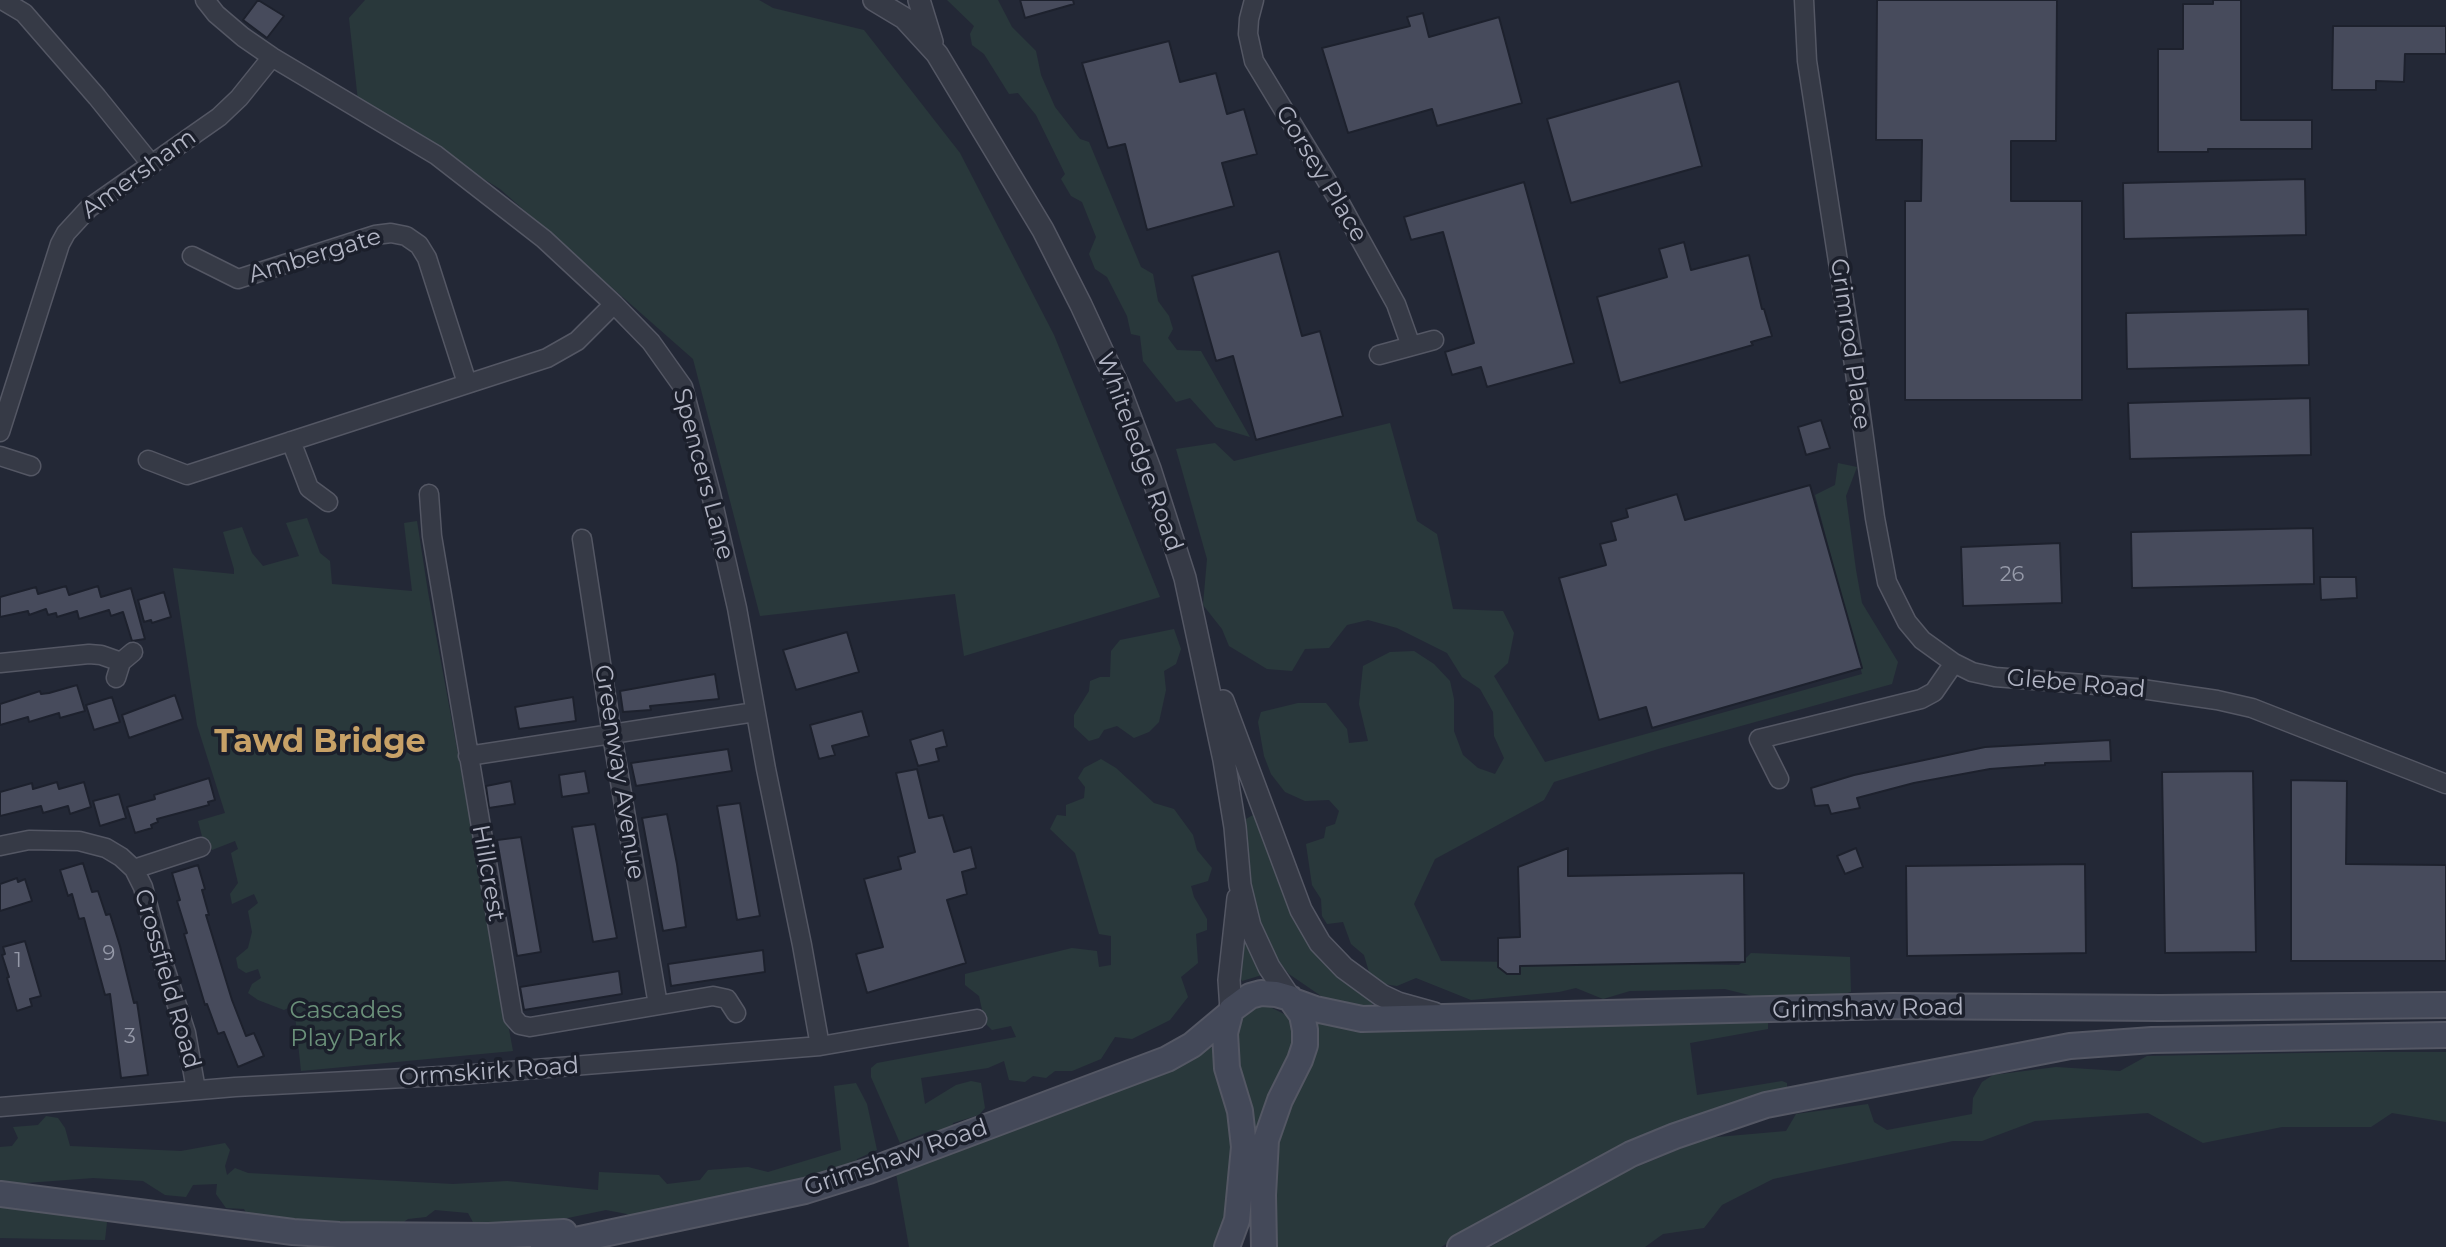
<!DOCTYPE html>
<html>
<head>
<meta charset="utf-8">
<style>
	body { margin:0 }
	canvas { display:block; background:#232836 }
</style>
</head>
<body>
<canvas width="2446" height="1247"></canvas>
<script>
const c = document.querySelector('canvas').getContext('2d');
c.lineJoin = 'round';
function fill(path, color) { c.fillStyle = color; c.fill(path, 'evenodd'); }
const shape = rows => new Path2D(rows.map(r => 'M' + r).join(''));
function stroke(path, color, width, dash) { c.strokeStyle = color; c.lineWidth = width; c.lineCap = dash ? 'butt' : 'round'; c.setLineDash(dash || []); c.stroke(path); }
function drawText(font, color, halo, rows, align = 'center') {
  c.font = font + ' Montserrat,sans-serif'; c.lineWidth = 7; c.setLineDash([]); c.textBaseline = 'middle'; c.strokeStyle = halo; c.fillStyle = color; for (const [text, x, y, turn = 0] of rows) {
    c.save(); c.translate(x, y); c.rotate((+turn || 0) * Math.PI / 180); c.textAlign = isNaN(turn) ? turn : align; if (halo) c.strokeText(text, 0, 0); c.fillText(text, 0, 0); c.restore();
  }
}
fill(shape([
	[365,0,759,0,773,8,864,30,960,153,1054,335,1160,597,964,656,955,594,760,616,693,359,500,189,358,101,349,18],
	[947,0,998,0,1012,27,1036,51,1041,75,1055,107,1080,139,1089,142,1141,267,1153,274,1158,301,1169,316,1173,329,1168,338,1177,350,1201,351,1250,437,1216,427,1190,398,1176,402,1143,361,1140,336,1131,334,1127,316,1107,277,1095,269,1089,254,1096,237,1082,202,1071,196,1061,179,1065,174,1036,115,1018,93,1009,94,984,54,972,45,970,34,974,26],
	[1390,423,1417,521,1437,534,1453,609,1503,611,1514,633,1508,663,1494,676,1545,762,1862,674,1815,495,1835,485,1838,463,1857,467,1846,496,1856,570,1862,603,1898,662,1892,684,1658,749,1554,782,1544,800,1435,859,1414,904,1441,961,1739,965,1751,953,1850,957,1851,992,1834,997,1753,996,1725,989,1630,991,1603,999,1576,988,1559,992,1471,1000,1416,978,1397,986,1383,984,1369,972,1364,955,1351,944,1343,922,1327,924,1322,916,1321,899,1312,885,1306,844,1324,838,1326,827,1335,824,1339,811,1329,800,1305,801,1285,792,1271,774,1264,756,1258,722,1261,712,1298,703,1326,703,1347,729,1349,743,1368,741,1359,704,1363,666,1390,652,1414,651,1434,664,1450,681,1454,699,1454,731,1463,755,1478,768,1495,774,1504,758,1494,736,1493,712,1480,689,1462,677,1447,653,1397,628,1368,620,1347,625,1329,648,1305,649,1292,671,1267,669,1229,646,1222,629,1203,605,1207,559,1176,449,1215,443,1234,461],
	[307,518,320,553,330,561,332,584,412,591,404,523,417,521,428,592,513,1051,301,1071,294,1005,284,1010,258,1000,248,993,252,984,261,978,258,969,246,973,238,968,236,958,248,948,252,932,248,911,258,903,254,894,232,904,230,894,238,883,231,853,238,849,235,841,212,850,203,840,198,821,225,813,197,725,173,568,234,574,234,569,223,532,242,527,252,553,263,566,299,556,286,523],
	[1174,629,1181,649,1176,664,1164,671,1166,690,1159,722,1149,732,1134,738,1117,726,1104,730,1099,738,1089,741,1074,727,1074,715,1089,691,1090,681,1100,677,1110,677,1111,651,1120,640],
	[1101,759,1116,768,1154,803,1174,809,1193,835,1197,850,1212,868,1208,881,1191,886,1194,897,1207,919,1207,930,1196,934,1198,963,1181,977,1188,997,1170,1020,1132,1039,1115,1037,1101,1059,1072,1071,1055,1071,1046,1078,1033,1076,1025,1082,1009,1080,1004,1061,988,1068,921,1078,925,1104,956,1085,971,1081,981,1083,985,1108,979,1115,953,1123,952,1131,940,1134,933,1130,900,1143,871,1077,871,1068,877,1063,1016,1037,1011,1026,992,1030,985,1023,979,996,965,985,965,974,1072,948,1097,951,1099,967,1111,965,1111,936,1099,934,1075,853,1050,829,1057,815,1066,816,1066,805,1084,798,1085,787,1078,778,1084,768],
	[1253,815,1256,816,1291,909,1373,1001,1371,1009,1334,1003,1324,998,1289,974,1275,957,1263,938,1252,895,1246,819],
	[1243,942,1247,942,1262,975,1242,981,1238,976],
	[1259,1007,1270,1007,1286,1015,1293,1028,1293,1045,1258,1134,1253,1134,1236,1054,1238,1023,1248,1011],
	[1761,1020,1768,1022,1768,1029,1690,1043,1697,1095,1782,1081,1787,1083,1787,1090,1566,1176,1441,1247,1274,1247,1272,1233,1280,1130,1317,1035,1318,1023,1434,1028,1610,1025],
	[1212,1047,1214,1048,1233,1129,1232,1194,1217,1247,909,1247,896,1173,1180,1066],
	[2353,1052,2446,1052,2446,1122,2392,1113,2371,1127,2282,1127,2203,1143,2148,1113,2035,1121,1982,1141,1953,1141,1773,1179,1722,1205,1704,1228,1663,1234,1645,1247,1490,1247,1620,1174,1706,1138,1786,1131,1796,1114,1868,1104,1874,1122,1887,1130,1972,1114,1973,1098,1982,1082,1993,1075,2056,1067,2120,1071,2147,1056],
	[856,1083,867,1104,877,1150,857,1159,852,1173,638,1222,627,1214,606,1210,563,1219,540,1230,474,1224,468,1213,435,1210,426,1217,408,1219,394,1229,350,1231,345,1221,318,1221,294,1229,251,1222,244,1209,226,1208,216,1194,217,1184,193,1185,186,1197,165,1195,143,1181,93,1178,26,1183,19,1191,46,1211,107,1222,105,1240,0,1238,0,1147,12,1146,18,1138,13,1127,38,1125,46,1116,58,1118,65,1128,70,1146,181,1151,225,1143,230,1150,225,1166,227,1175,235,1168,248,1173,453,1184,507,1181,598,1190,599,1172,659,1175,667,1184,700,1180,708,1170,748,1167,768,1172,841,1150,834,1086]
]), '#29383b');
const building = shape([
	[258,0,284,16,267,38,243,20,258,0],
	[1020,0,1073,0,1074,4,1025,18,1020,0],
	[1877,0,2057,0,2056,141,2011,141,2011,201,2082,201,2082,400,1905,400,1905,201,1921,201,1922,140,1876,140,1877,0],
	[2213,0,2241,0,2241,120,2312,120,2312,149,2208,149,2208,152,2158,152,2158,49,2183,49,2183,4,2213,4,2213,0],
	[1423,13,1429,37,1499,17,1522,103,1437,126,1432,109,1348,133,1322,48,1410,26,1407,17,1423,13],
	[2333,26,2446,26,2446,54,2405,54,2404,82,2376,81,2376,90,2332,90,2333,26],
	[1169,41,1180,82,1216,73,1227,114,1244,109,1257,154,1222,163,1234,206,1147,230,1125,144,1108,148,1082,63,1169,41],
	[1679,81,1702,166,1571,203,1547,119,1679,81],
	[2305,179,2306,235,2124,239,2123,183,2305,179],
	[1524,182,1574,363,1487,387,1481,367,1452,375,1445,352,1474,343,1443,232,1411,240,1404,217,1524,182],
	[1684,242,1691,270,1749,255,1762,309,1764,309,1772,336,1751,342,1753,345,1620,383,1597,297,1667,277,1659,249,1684,242],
	[1279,251,1302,336,1320,331,1343,416,1256,440,1233,356,1216,361,1192,276,1279,251],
	[2308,309,2309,365,2127,369,2126,313,2308,309],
	[2310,398,2311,455,2130,459,2128,403,2310,398],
	[1821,420,1830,448,1806,455,1798,427,1821,420],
	[1810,485,1862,668,1652,728,1646,707,1599,720,1559,578,1606,565,1600,544,1616,540,1611,522,1628,517,1626,509,1677,494,1685,520,1810,485],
	[2313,528,2314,584,2132,588,2131,532,2313,528],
	[2060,543,2062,603,1963,606,1961,547,2060,543],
	[2320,577,2356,577,2357,598,2321,600,2320,577],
	[66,586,69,595,98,586,101,597,131,588,145,639,132,641,123,612,111,616,109,610,79,619,77,611,57,617,56,613,48,615,46,609,29,615,28,611,0,617,0,597,36,587,38,594,66,586],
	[164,592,171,617,152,623,151,620,144,622,138,600,164,592],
	[847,632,859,672,796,690,783,650,847,632],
	[715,674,719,699,650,706,651,710,623,712,620,691,715,674],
	[77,685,85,711,60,718,59,713,29,722,28,717,0,725,0,704,40,691,41,694,49,693,77,685],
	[175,695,183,719,129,738,122,715,175,695],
	[112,697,120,722,94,730,86,705,112,697],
	[573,697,576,721,519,729,515,707,573,697],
	[862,711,869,736,832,746,835,755,819,759,810,725,862,711],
	[943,730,947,746,936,749,939,761,918,766,910,740,943,730],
	[2110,740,2111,761,2045,763,2045,765,1990,769,1914,783,1857,798,1860,808,1831,814,1828,805,1815,806,1811,788,1854,775,1985,747,2110,740],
	[728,749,732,771,636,786,631,763,728,749],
	[917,769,929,818,943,815,954,852,971,847,976,868,962,872,967,894,947,900,966,963,867,993,856,954,883,947,864,879,901,869,898,857,915,852,896,773,917,769],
	[585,771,589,793,562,797,559,775,585,771],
	[2253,771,2256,952,2165,953,2162,772,2253,771],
	[209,778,215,800,208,802,209,805,157,819,158,822,151,825,152,828,135,833,127,807,155,799,154,795,209,778],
	[2291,780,2347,781,2346,864,2446,865,2446,961,2291,961,2291,780],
	[511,781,515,804,489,808,486,786,511,781],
	[57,782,59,789,84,782,91,807,70,814,68,806,43,813,41,806,0,816,0,792,32,783,33,789,57,782],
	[119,794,126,818,100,826,93,801,119,794],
	[740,803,760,916,737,920,717,806,740,803],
	[667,814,677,864,686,927,663,931,642,818,667,814],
	[595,824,617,938,593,942,572,827,595,824],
	[521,837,541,952,517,956,497,840,521,837],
	[1568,848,1568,876,1744,873,1745,962,1520,966,1520,974,1507,974,1498,967,1498,938,1520,937,1518,867,1568,848],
	[1856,848,1863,867,1845,874,1837,856,1856,848],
	[83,863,92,892,98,891,106,915,110,914,120,946,134,1003,137,1002,148,1075,121,1078,110,994,105,995,84,918,79,919,72,894,68,896,60,870,83,863],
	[2085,864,2086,953,1907,956,1906,866,2085,864],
	[198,865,205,889,202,890,209,915,206,915,232,1000,246,1036,254,1033,264,1056,238,1067,224,1032,218,1034,207,1004,205,1005,184,934,187,933,177,901,180,900,172,873,198,865],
	[17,878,18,882,25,879,32,901,0,911,0,884,17,878],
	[25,941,41,996,30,999,32,1006,17,1011,7,978,9,977,2,955,5,954,3,947,25,941],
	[763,950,765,972,671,986,668,964,763,950],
	[619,971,622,994,524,1010,520,987,619,971]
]);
fill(building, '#474b5c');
stroke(building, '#1d212d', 2);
const minor = shape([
	[2,0,24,13,97,97,151,164],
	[205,0,216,14,243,37,272,57,436,155,544,239,614,304,651,342,683,387,711,494,737,608,766,769,802,945,820,1046],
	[1254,0,1249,19,1248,34,1254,61,1339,201,1396,304,1411,346],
	[1804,0,1807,61,1854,365,1875,518,1887,582,1907,622,1922,640,1954,663,1972,672,1995,677,2135,688,2217,700,2252,708,2446,784],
	[192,256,238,279,375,235,391,233,406,236,419,245,427,258,467,383],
	[1379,355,1434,340],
	[0,432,60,244,66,233,89,208,219,117,239,98,272,57],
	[291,441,309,488,328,502],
	[0,456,31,466],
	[148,460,187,475,547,358,577,341,614,304],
	[429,494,432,536,513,1017,520,1025,530,1027,713,996,727,999,736,1013],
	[582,539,612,735,658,1005],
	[0,663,89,654,101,655,121,662],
	[116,678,121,662,133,652],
	[468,756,755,712],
	[1779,779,1759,739,1921,699,1934,692,1954,663],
	[0,846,29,840,79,841,106,848,121,857,134,869,143,887,162,959,186,1033,196,1090],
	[134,869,201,847],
	[0,1107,235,1087,461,1075,820,1046,977,1019]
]);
const tertiary = shape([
	[874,0,904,18,937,54,1043,230,1081,305,1119,387,1150,469,1185,578,1224,760,1235,827,1240,885,1250,926,1269,967,1290,998],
	[919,0,932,42],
	[1223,701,1301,910,1320,943,1344,968,1381,995,1398,1003,1434,1013],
	[1231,1010,1229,980,1238,898]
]);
const secondary = shape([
	[1293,1001,1315,1009,1362,1019,1893,1006,2161,1008,2446,1005],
	[0,1194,293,1232,339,1235,489,1236,564,1232],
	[543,1247,805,1191,869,1171,1167,1059,1192,1045,1229,1014],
	[1227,1247,1237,1220,1244,1147,1240,1111,1227,1068,1225,1033,1231,1010,1250,996,1261,993,1276,994,1290,998,1302,1015,1305,1030,1305,1045,1300,1060,1280,1100,1266,1140,1263,1195,1264,1247],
	[1460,1247,1631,1154,1675,1136,1766,1105,2070,1046,2152,1040,2446,1035]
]);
stroke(minor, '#545764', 21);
stroke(tertiary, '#545764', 24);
stroke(secondary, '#545764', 28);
stroke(minor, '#363a46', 18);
stroke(tertiary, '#363a46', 21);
stroke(secondary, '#444959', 24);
drawText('21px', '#969aa9', null, [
	["26",2012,575],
	["9",109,954],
	["1",18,961],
	["3",130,1037]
]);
drawText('24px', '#b1b4c3', '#1b1f2b', [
	["Amersham",139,174,-36],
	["Gorsey Place",1321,174,59],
	["Ambergate",315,256,-17],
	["Grimrod Place",1850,344,82],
	["Whiteledge Road",1139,452,70],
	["Spencers Lane",703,474,75],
	["Glebe Road",2076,684,5],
	["Greenway Avenue",619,772,81],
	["Hillcrest",488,873,80],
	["Crossfield Road",167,979,74],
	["Grimshaw Road",1868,1009,-1],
	["Ormskirk Road",489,1072,-4],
	["Grimshaw Road",896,1158,-19]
]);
drawText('24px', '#6b917a', '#1b1f2b', [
	["Cascades",346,1011],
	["Play Park",346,1039]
]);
drawText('bold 32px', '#c7a167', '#1b1f2b', [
	["Tawd Bridge",320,743]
]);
</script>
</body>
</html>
